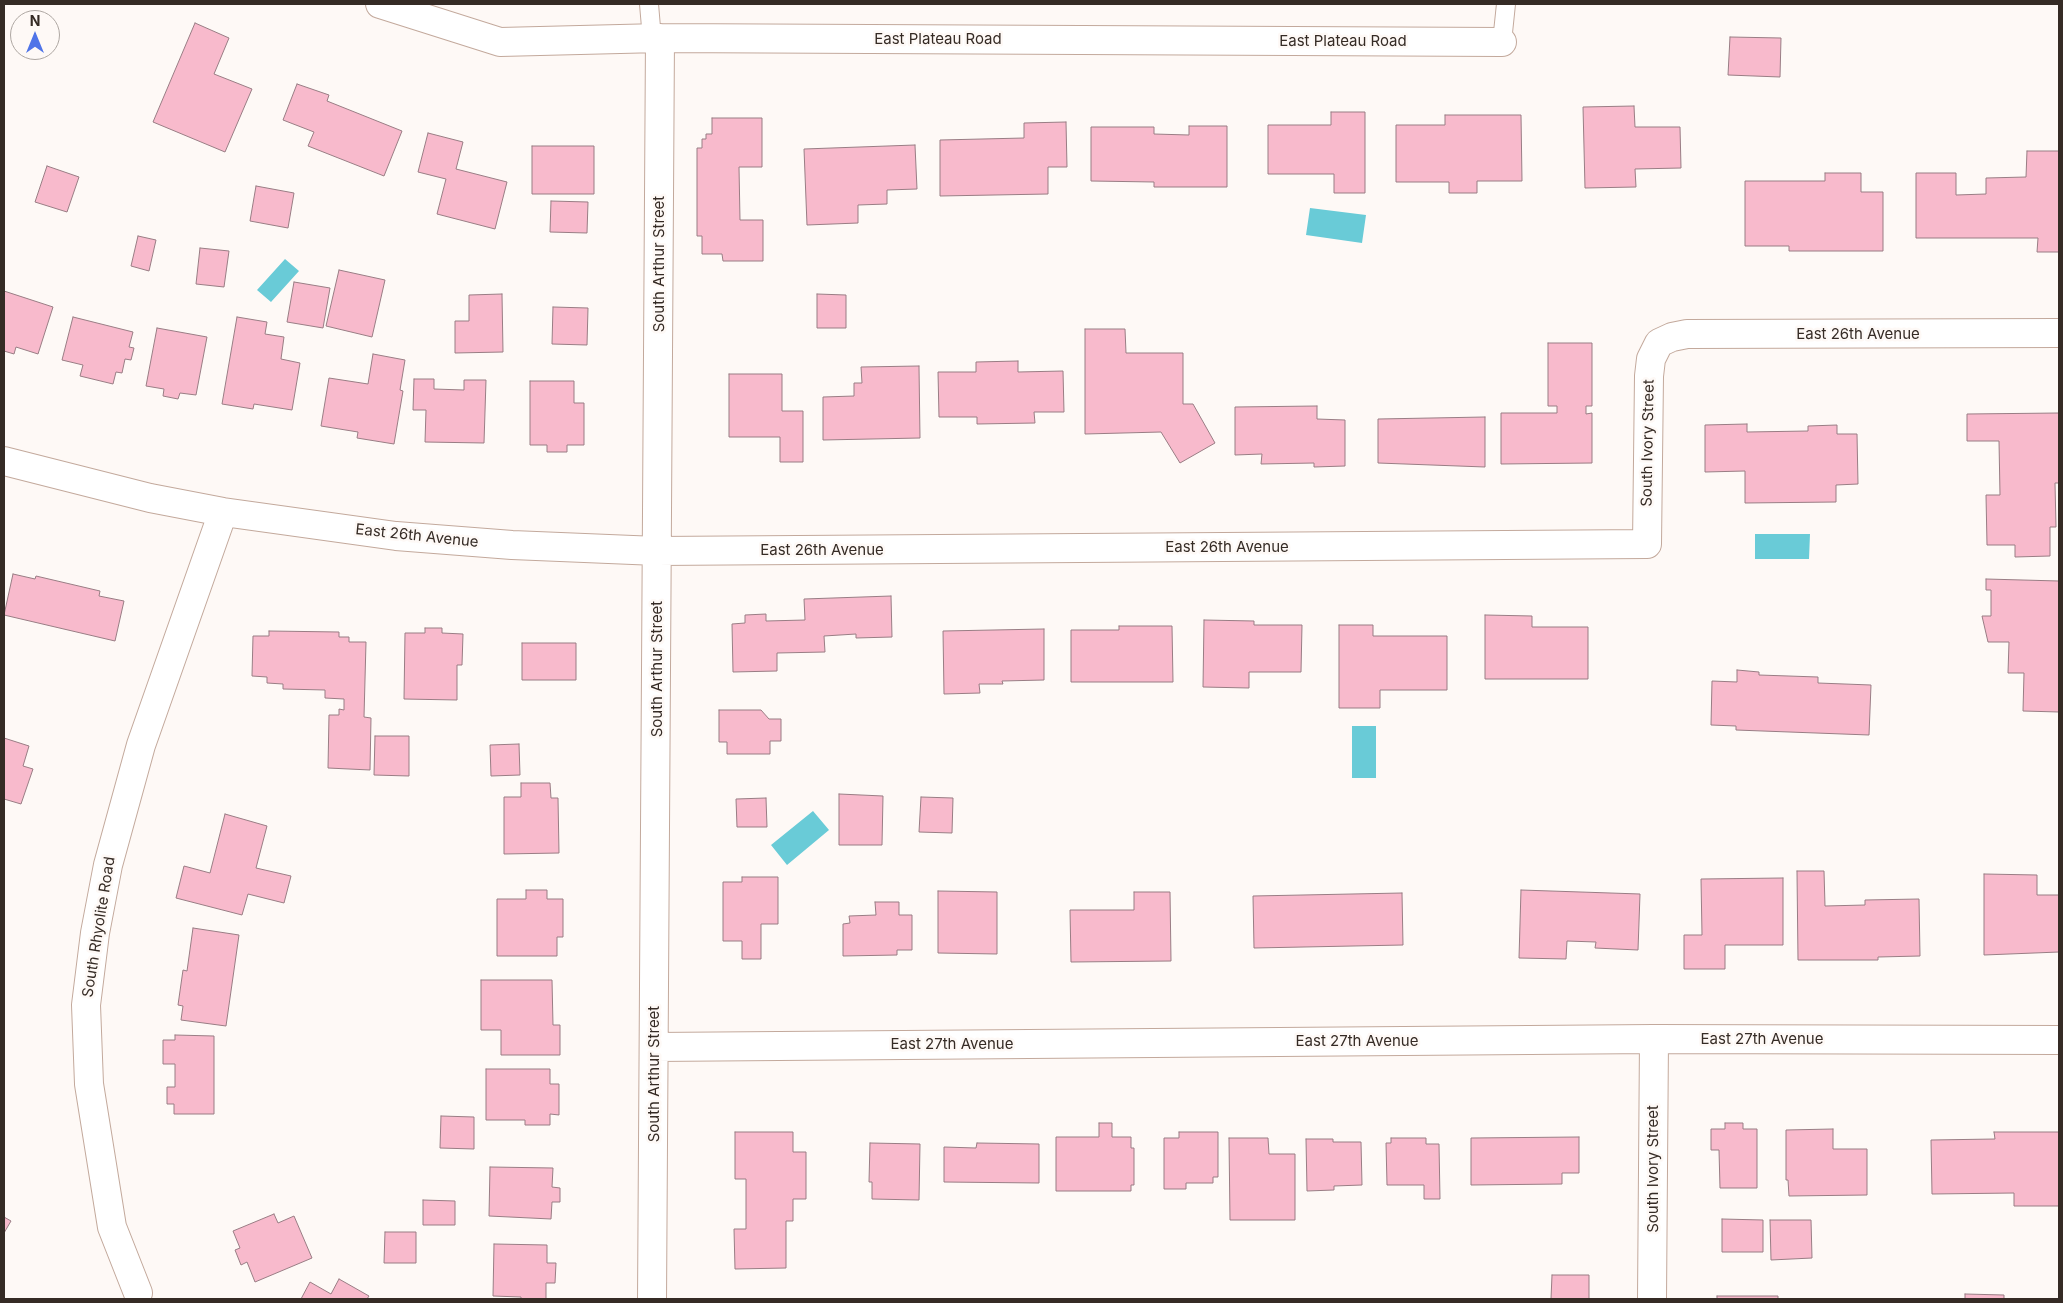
<!DOCTYPE html>
<html>
<head>
<meta charset="utf-8">
<style>
	body { margin:0 }
	#map { position:relative; width:2063px; height:1303px; overflow:hidden; background:#fef9f6; font-family:Inter,sans-serif }
	canvas { display:block }
	.frame { position:absolute; inset:0; border:5px solid #352b25; pointer-events:none }
	.north { position:absolute; left:10px; top:10px; width:50px; height:50px; box-sizing:border-box; background:#fef9f6; border:1px solid #aea7a2; border-radius:50%; rotate:0deg; font-size:14px; font-weight:700; line-height:20px; text-align:center; color:#352b25 }
	.north::after { content:''; display:block; margin:auto; width:18px; height:22px; background:#4f74e8; clip-path:polygon(50% 0,100% 100%,50% 72%,0 100%) }
</style>
</head>
<body>
<div id="map">
<canvas width="2063" height="1303"></canvas>
<div class="frame"></div>
<div class="north">N</div>
</div>
<script>
const c = document.querySelector('canvas').getContext('2d');
c.lineJoin = 'round';
function fill(path, color) { c.fillStyle = color; c.fill(path, 'evenodd'); }
const shape = rows => new Path2D(rows.map(r => 'M' + r).join(''));
function stroke(path, color, width, dash) { c.strokeStyle = color; c.lineWidth = width; c.lineCap = dash ? 'butt' : 'round'; c.setLineDash(dash || []); c.stroke(path); }
function drawText(font, color, halo, rows, align = 'center') {
  c.font = font + ' Inter,sans-serif'; c.lineWidth = 5; c.setLineDash([]); c.textBaseline = 'middle'; c.strokeStyle = halo; c.fillStyle = color; for (const [text, x, y, turn = 0] of rows) {
    c.save(); c.translate(x, y); c.rotate((+turn || 0) * Math.PI / 180); c.textAlign = isNaN(turn) ? turn : align; if (halo) c.strokeText(text, 0, 0); c.fillText(text, 0, 0); c.restore();
  }
}
fill(shape([
	[1310,208,1366,215,1362,243,1306,235],
	[285,259,299,271,271,302,257,290],
	[1755,534,1810,534,1809,559,1755,559],
	[1352,726,1376,726,1376,778,1352,778],
	[813,811,829,830,787,865,771,845]
]), '#69cbd7');
const building = shape([
	[195,23,229,38,214,74,252,89,225,152,153,122,195,23],
	[1730,37,1781,38,1780,77,1728,75,1730,37],
	[297,84,329,95,327,101,402,131,384,176,308,146,314,132,283,120,297,84],
	[1634,106,1635,127,1680,127,1681,168,1635,169,1636,187,1585,188,1583,107,1634,106],
	[1331,112,1365,112,1365,193,1334,193,1334,174,1268,174,1268,125,1331,125,1331,112],
	[1445,115,1521,115,1522,181,1477,181,1477,193,1449,193,1449,182,1396,182,1396,125,1445,125,1445,115],
	[712,118,762,118,762,167,739,167,740,220,763,220,763,261,723,261,722,254,702,254,702,236,697,236,697,148,702,148,702,139,706,139,706,134,712,134,712,118],
	[1066,122,1067,167,1048,167,1048,194,940,196,940,140,1024,138,1024,123,1066,122],
	[1189,126,1227,126,1227,187,1154,187,1154,182,1091,181,1091,127,1154,127,1154,134,1189,135,1189,126],
	[428,133,463,142,456,169,507,182,495,229,437,214,446,179,418,172,428,133],
	[915,145,917,189,887,190,887,204,858,205,858,223,807,225,804,149,915,145],
	[532,146,594,146,594,194,532,194,532,146],
	[2027,151,2059,151,2059,252,2037,252,2038,238,1916,238,1916,173,1956,173,1956,195,1986,194,1986,178,2026,177,2027,151],
	[47,166,79,177,67,212,35,202,47,166],
	[1825,173,1861,173,1861,192,1883,192,1883,251,1789,251,1789,246,1745,246,1745,181,1825,181,1825,173],
	[256,186,294,193,288,228,250,221,256,186],
	[551,201,588,202,587,233,550,232,551,201],
	[138,236,156,240,149,271,131,266,138,236],
	[200,248,229,251,224,287,196,284,200,248],
	[339,270,385,280,372,337,326,326,339,270],
	[294,282,330,288,323,328,287,322,294,282],
	[4,291,53,307,38,354,16,347,14,354,4,351,4,291],
	[502,294,503,352,455,353,455,321,469,321,469,295,502,294],
	[817,294,846,295,846,328,817,328,817,294],
	[553,307,588,308,587,345,552,344,553,307],
	[73,317,133,332,129,347,134,348,131,360,125,359,122,373,116,372,113,384,80,376,83,365,62,360,73,317],
	[237,317,267,322,265,334,284,337,281,359,300,363,292,410,254,404,253,409,222,404,237,317],
	[157,328,207,337,196,395,180,393,178,399,163,396,164,389,146,386,157,328],
	[1085,329,1125,329,1126,353,1183,353,1183,404,1193,404,1215,443,1180,463,1161,432,1085,434,1085,329],
	[1548,343,1592,343,1592,406,1586,406,1586,414,1592,413,1592,463,1501,464,1501,413,1557,413,1557,406,1548,406,1548,343],
	[373,354,405,360,400,390,403,391,394,444,357,438,358,432,321,426,329,378,368,384,373,354],
	[1018,361,1018,372,1063,371,1064,412,1034,412,1035,423,977,424,977,417,939,417,938,372,976,372,976,362,1018,361],
	[919,366,920,438,823,440,823,397,854,396,854,383,862,383,861,367,919,366],
	[729,374,782,374,782,411,803,411,803,462,780,462,780,437,729,437,729,374],
	[414,379,434,379,434,389,464,390,464,380,486,380,484,443,425,442,426,410,413,410,414,379],
	[530,381,574,381,574,403,584,403,584,445,567,445,567,452,547,452,547,445,530,445,530,381],
	[1317,406,1317,419,1345,420,1345,466,1314,467,1314,463,1261,464,1262,454,1235,455,1235,407,1317,406],
	[2059,413,2059,483,2055,483,2056,527,2050,527,2050,556,2015,557,2015,545,1987,545,1986,495,2000,495,1999,441,1967,441,1967,414,2059,413],
	[1485,417,1485,467,1378,463,1378,419,1485,417],
	[1747,424,1747,432,1808,431,1808,426,1837,425,1837,434,1857,434,1858,484,1836,485,1836,502,1745,503,1745,471,1705,472,1705,425,1747,424],
	[13,574,35,579,36,576,100,591,99,596,124,601,115,641,4,615,13,574],
	[1986,579,2059,581,2059,712,2023,711,2024,673,2008,673,2009,642,1988,642,1982,616,1991,616,1991,590,1986,590,1986,579],
	[891,596,892,637,856,638,856,634,824,636,825,652,777,653,777,671,733,672,732,624,745,623,745,615,766,614,766,621,805,620,804,599,891,596],
	[1485,615,1532,616,1532,627,1588,627,1588,679,1485,679,1485,615],
	[1204,620,1254,621,1254,625,1302,625,1301,672,1249,672,1249,688,1203,687,1204,620],
	[1339,625,1373,625,1373,636,1447,636,1447,690,1380,690,1380,708,1339,708,1339,625],
	[1119,626,1172,626,1173,682,1071,682,1071,630,1119,630,1119,626],
	[425,628,442,628,442,633,463,634,462,665,457,665,457,700,404,699,405,633,425,633,425,628],
	[1044,629,1044,680,1002,681,1003,684,979,684,980,693,944,694,943,631,1044,629],
	[269,631,339,632,339,637,349,637,349,642,366,642,364,717,371,718,370,770,328,768,329,715,339,715,339,709,344,710,344,699,325,698,325,690,283,689,283,684,267,683,267,677,252,676,253,636,269,636,269,631],
	[522,643,576,643,576,680,522,680,522,643],
	[1737,670,1759,672,1759,675,1818,677,1818,683,1871,685,1869,735,1736,730,1736,726,1711,725,1712,681,1737,682,1737,670],
	[719,710,761,710,769,719,781,719,781,741,770,741,770,754,727,754,727,742,719,742,719,710],
	[375,736,409,736,409,776,374,775,375,736],
	[4,738,29,746,23,766,33,769,21,804,4,799,4,738],
	[519,744,520,775,491,776,490,745,519,744],
	[521,783,550,783,551,798,558,798,559,853,504,854,504,797,521,797,521,783],
	[839,794,883,796,882,845,839,845,839,794],
	[921,797,953,798,952,833,919,832,921,797],
	[766,798,767,827,737,827,736,799,766,798],
	[225,814,267,826,256,868,291,876,284,903,248,894,242,915,176,898,184,866,210,873,225,814],
	[1797,871,1824,871,1825,906,1865,905,1865,900,1919,899,1920,956,1878,957,1878,960,1798,960,1797,871],
	[1984,874,2037,875,2037,895,2059,895,2059,952,1984,955,1984,874],
	[742,877,778,877,778,924,761,924,761,959,742,959,742,941,723,941,723,882,742,882,742,877],
	[1783,878,1783,945,1725,945,1725,969,1684,969,1684,935,1702,935,1701,879,1783,878],
	[526,890,547,890,547,899,563,899,563,937,557,937,557,956,497,956,497,899,526,899,526,890],
	[1521,890,1640,894,1638,950,1595,948,1596,942,1567,941,1566,959,1519,958,1521,890],
	[938,891,997,892,997,954,938,953,938,891],
	[1134,892,1170,892,1171,961,1071,962,1070,910,1134,910,1134,892],
	[1402,893,1403,945,1254,948,1253,896,1402,893],
	[875,902,899,902,899,915,912,915,912,950,897,950,897,955,843,956,843,924,850,923,849,916,876,915,875,902],
	[193,928,239,935,226,1026,181,1020,183,1006,178,1005,183,970,187,971,193,928],
	[481,980,552,980,553,1025,560,1025,560,1055,501,1055,501,1030,481,1030,481,980],
	[175,1035,214,1036,214,1114,174,1114,174,1104,167,1104,167,1087,175,1087,175,1064,163,1064,163,1040,175,1040,175,1035],
	[486,1069,550,1069,550,1084,559,1084,559,1115,550,1114,550,1125,525,1125,525,1120,486,1120,486,1069],
	[441,1116,474,1117,474,1149,440,1148,441,1116],
	[1099,1123,1112,1123,1112,1137,1131,1137,1131,1148,1134,1148,1134,1185,1131,1185,1131,1191,1056,1191,1056,1137,1099,1137,1099,1123],
	[1725,1123,1743,1123,1743,1129,1757,1129,1757,1188,1720,1188,1719,1150,1711,1150,1711,1129,1725,1129,1725,1123],
	[1833,1129,1833,1149,1867,1149,1867,1195,1789,1196,1788,1180,1786,1180,1786,1130,1833,1129],
	[735,1132,793,1132,793,1152,806,1152,806,1199,793,1199,793,1221,786,1221,786,1268,735,1269,734,1229,746,1229,746,1179,735,1179,735,1132],
	[1179,1132,1218,1132,1218,1177,1213,1177,1213,1183,1186,1183,1186,1189,1164,1189,1164,1138,1179,1138,1179,1132],
	[1994,1132,2059,1132,2059,1206,2014,1206,2014,1193,1932,1194,1931,1140,1995,1139,1994,1132],
	[1579,1137,1579,1173,1562,1173,1562,1184,1471,1185,1471,1138,1579,1137],
	[1229,1138,1268,1138,1269,1154,1295,1154,1295,1220,1230,1220,1229,1138],
	[1391,1138,1426,1138,1426,1144,1439,1144,1440,1199,1424,1199,1424,1185,1387,1185,1386,1143,1391,1143,1391,1138],
	[1306,1139,1333,1139,1333,1142,1361,1142,1362,1185,1334,1186,1334,1190,1307,1191,1306,1139],
	[870,1143,920,1144,919,1200,872,1199,872,1182,869,1182,870,1143],
	[977,1143,1039,1144,1039,1183,944,1182,944,1147,976,1148,977,1143],
	[490,1167,553,1168,552,1187,560,1188,560,1202,552,1202,551,1219,489,1216,490,1167],
	[423,1200,455,1201,455,1225,423,1225,423,1200],
	[274,1214,278,1223,294,1216,312,1258,255,1282,247,1262,241,1265,235,1250,240,1248,233,1231,274,1214],
	[4,1217,11,1221,4,1233,4,1217],
	[1722,1219,1763,1220,1763,1252,1722,1252,1722,1219],
	[1770,1220,1811,1220,1812,1258,1771,1260,1770,1220],
	[385,1232,416,1232,416,1263,384,1263,385,1232],
	[494,1244,547,1245,547,1263,556,1263,555,1283,546,1283,546,1299,521,1299,521,1297,493,1296,494,1244],
	[1552,1275,1589,1275,1589,1299,1551,1299,1552,1275],
	[339,1279,369,1296,367,1299,301,1299,310,1282,331,1294,339,1279],
	[1965,1294,2004,1295,2004,1299,1965,1299,1965,1294],
	[1717,1296,1778,1296,1778,1299,1717,1299,1717,1296]
]);
fill(building, '#f8bacc');
stroke(building, '#997d84', 1);
const lane = shape([
	[649,4,652,39],
	[1502,42,1506,4]
]);
const street = shape([
	[380,4,500,42,660,38,1502,42],
	[4,461,150,498,223,512,396,536,512,545,657,551,1647,544,1649,376,1651,359,1659,343,1672,337,1687,334,2059,333],
	[654,1047,1654,1039,2059,1040],
	[138,1293,112,1227,89,1084,86,1005,95,933,108,865,141,745,223,512],
	[652,1299,660,38],
	[1652,1299,1654,1039]
]);
stroke(lane, '#c3a99c', 20);
stroke(street, '#c3a99c', 30);
stroke(lane, '#fff', 18);
stroke(street, '#fff', 28);
drawText('15px', '#352b25', '#fef9f6', [
	["East Plateau Road",938,39],
	["East Plateau Road",1343,41],
	["South Arthur Street",659,264,-90],
	["East 26th Avenue",1858,334],
	["South Ivory Street",1648,443,-89],
	["East 26th Avenue",417,536,6],
	["East 26th Avenue",1227,547],
	["East 26th Avenue",822,550],
	["South Arthur Street",657,669,-90],
	["South Rhyolite Road",99,927,-81],
	["East 27th Avenue",1762,1039],
	["East 27th Avenue",1357,1041],
	["East 27th Avenue",952,1044],
	["South Arthur Street",654,1074,-90],
	["South Ivory Street",1653,1169,-90]
]);
</script>
</body>
</html>
